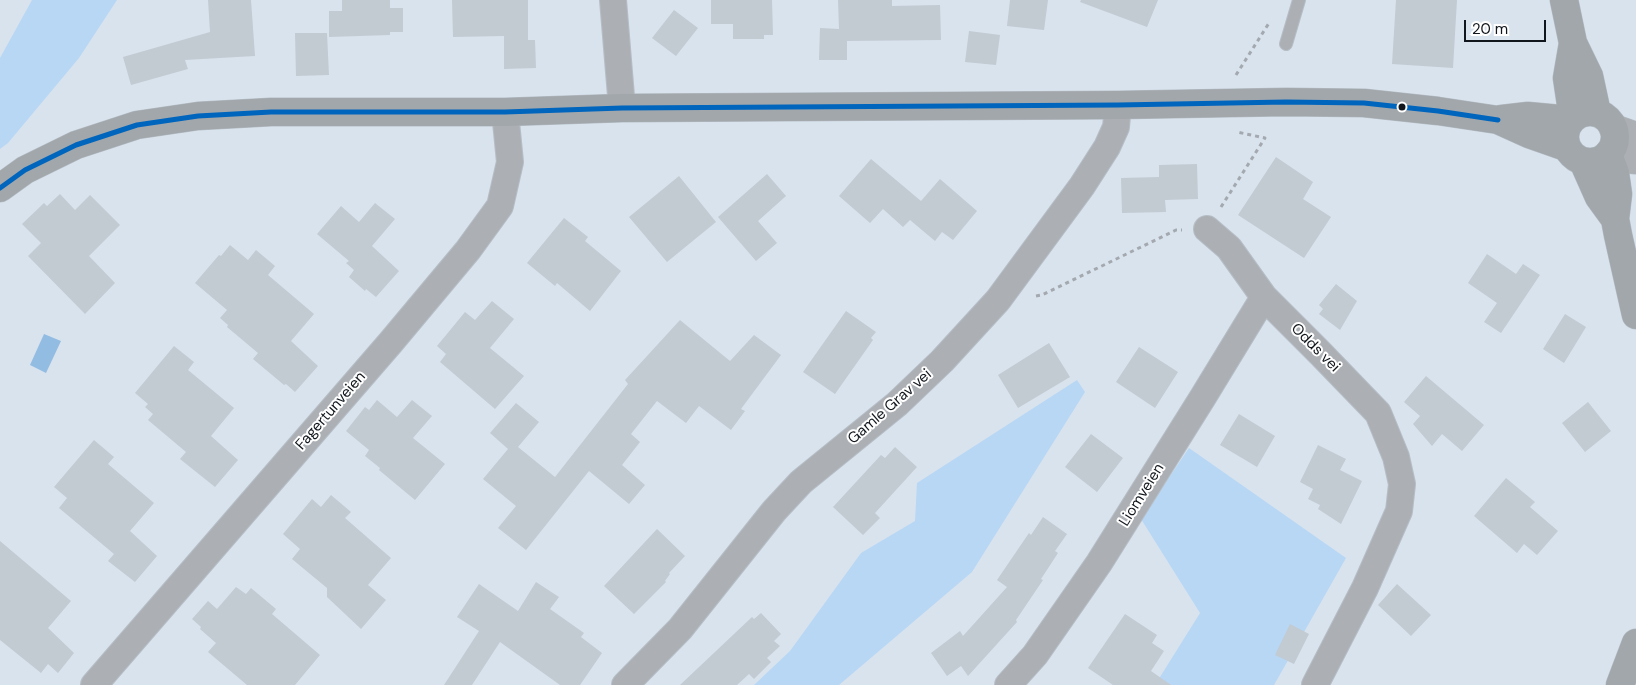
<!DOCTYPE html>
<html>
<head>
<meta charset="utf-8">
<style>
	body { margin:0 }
	#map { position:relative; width:1636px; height:685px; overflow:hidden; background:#d9e3ed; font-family:"DM Sans",sans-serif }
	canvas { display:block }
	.scale { position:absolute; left:1464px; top:20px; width:82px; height:22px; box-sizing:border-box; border:2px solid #10161c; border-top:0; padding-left:6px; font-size:15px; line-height:18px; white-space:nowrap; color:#10161c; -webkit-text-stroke:4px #fff; paint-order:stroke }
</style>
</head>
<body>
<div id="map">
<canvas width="1636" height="685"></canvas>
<div class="scale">20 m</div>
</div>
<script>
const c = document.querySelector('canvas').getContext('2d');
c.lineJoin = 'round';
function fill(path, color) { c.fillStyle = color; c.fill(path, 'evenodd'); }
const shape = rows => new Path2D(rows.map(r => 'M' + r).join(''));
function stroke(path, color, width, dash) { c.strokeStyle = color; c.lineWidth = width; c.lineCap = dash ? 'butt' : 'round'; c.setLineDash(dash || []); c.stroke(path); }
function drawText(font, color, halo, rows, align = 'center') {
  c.font = font + ' "DM Sans",sans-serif'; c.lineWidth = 4; c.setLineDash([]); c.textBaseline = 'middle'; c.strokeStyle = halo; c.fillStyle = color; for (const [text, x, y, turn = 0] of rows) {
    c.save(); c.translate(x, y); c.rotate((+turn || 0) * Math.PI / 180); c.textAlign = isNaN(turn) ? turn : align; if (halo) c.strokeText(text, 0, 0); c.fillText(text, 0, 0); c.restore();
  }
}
fill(shape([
	[32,0,117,0,79,58,8,143,0,149,0,58],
	[1077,380,1085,392,972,572,839,685,754,685,790,651,861,553,915,521,917,483],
	[1189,448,1346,558,1274,685,1155,685,1200,613,1141,519]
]), '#b8d7f5');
fill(shape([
	[44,334,61,341,46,373,30,365]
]), '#93bce3');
fill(shape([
	[208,0,251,0,255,56,185,60,188,69,131,85,123,57,210,32],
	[342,0,390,0,390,8,403,8,403,32,390,32,390,35,329,37,329,11,342,11],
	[452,0,528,0,528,40,535,40,536,68,504,69,504,36,453,37],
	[711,0,772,0,773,35,764,35,764,39,733,39,733,24,711,24],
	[838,0,892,0,892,6,940,5,941,40,847,41,847,60,819,60,820,28,839,29],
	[1010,0,1048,0,1044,30,1007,26],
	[1081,0,1158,0,1147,27,1080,2],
	[1396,0,1457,0,1453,68,1392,64],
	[674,10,698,28,676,56,652,38],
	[969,31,1000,35,996,65,965,62],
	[295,33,327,33,329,75,296,76],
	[1276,157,1313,182,1303,199,1331,217,1304,258,1238,215],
	[871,159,921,201,940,179,977,211,953,240,942,232,935,241,910,220,903,227,883,209,870,223,839,196],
	[1197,164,1198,199,1165,200,1166,212,1122,213,1121,178,1159,177,1159,165],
	[767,174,786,196,758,221,777,243,756,261,718,217],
	[679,176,716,222,667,262,629,217],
	[60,194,75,210,90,195,120,225,89,256,115,283,85,314,28,256,41,243,22,224,44,203,47,206],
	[375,203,395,219,372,246,399,271,376,297,366,289,365,291,349,277,354,270,346,263,349,261,317,234,341,206,359,222],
	[564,218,588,237,585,241,621,271,590,311,557,283,555,286,527,263],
	[230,245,248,260,256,250,275,266,268,275,314,314,291,341,318,366,295,392,286,384,284,385,253,359,258,353,227,327,228,325,220,318,227,310,195,283,219,255,221,256],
	[1487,254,1516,274,1523,264,1540,275,1501,333,1484,322,1497,303,1468,283],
	[1336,284,1357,301,1340,330,1319,314,1323,309,1319,305],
	[492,301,514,319,490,348,524,376,495,409,440,362,446,354,437,346,465,312,475,320],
	[846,311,876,332,871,338,873,340,835,394,803,372],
	[1565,314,1586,327,1564,363,1543,349],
	[680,320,730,361,754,335,781,355,741,409,745,411,731,430,699,406,686,423,657,401,631,434,640,442,622,465,645,485,629,504,589,471,526,550,498,528,516,506,483,479,508,449,490,433,516,403,539,422,518,447,555,477,628,384,625,380],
	[1049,343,1070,377,1018,408,998,375],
	[174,346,194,362,188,370,234,408,211,436,238,460,215,487,180,459,186,452,148,420,153,414,145,407,148,404,135,393],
	[1139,347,1178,372,1155,408,1116,382],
	[1426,376,1484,425,1462,451,1442,434,1432,446,1413,424,1420,416,1404,402],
	[377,400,397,417,412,400,432,416,413,438,445,464,415,500,379,470,380,468,365,456,369,450,346,431,365,407,369,410],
	[1588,402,1611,431,1585,452,1562,423],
	[1239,414,1275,436,1257,467,1220,445],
	[1091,434,1123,458,1097,492,1065,467],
	[94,440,114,457,108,464,154,503,130,531,157,556,135,582,108,561,114,554,59,508,67,498,54,487],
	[1318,445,1346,459,1340,470,1362,481,1341,524,1318,509,1320,505,1308,499,1313,489,1300,482],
	[895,447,917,467,875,513,880,518,863,535,833,507,881,455,885,458],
	[1506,478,1535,502,1530,507,1558,531,1537,555,1524,544,1517,553,1474,516],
	[331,495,351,512,345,518,391,558,368,585,386,600,361,629,327,597,327,588,292,559,300,549,283,534,312,499,321,507],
	[1043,517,1067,534,1055,551,1058,553,1041,579,1043,580,1016,620,1017,622,968,676,961,666,947,676,931,653,960,631,963,636,1007,587,997,580,1029,533,1031,535],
	[657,529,685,556,669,573,670,574,665,581,666,582,634,614,604,586],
	[0,541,71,601,48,628,74,653,58,673,48,664,41,673,0,640],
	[536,582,559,597,550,609,584,633,581,637,602,653,580,685,560,685,500,642,472,685,444,685,479,631,457,617,479,584,518,611],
	[1397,584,1431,615,1411,636,1378,605],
	[236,587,246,594,251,588,276,609,272,614,320,655,295,685,247,685,208,652,216,643,200,629,201,627,192,619,208,601,217,609],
	[761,613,781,634,774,641,780,646,767,658,771,662,754,679,749,674,737,685,680,685,752,617,754,619],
	[1125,614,1157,635,1152,643,1164,651,1151,671,1171,685,1113,685,1088,668],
	[1290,624,1309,634,1294,664,1275,655]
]), '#c2cad2');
const service = shape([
	[1286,44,1299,0]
]);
const minor = shape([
	[613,0,622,108],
	[1207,229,1229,248,1264,297,1320,353,1378,413,1396,457,1402,484,1399,511,1365,588,1315,685],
	[94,685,391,342,468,250,500,206,510,162,505,112],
	[625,685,680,629,774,511,801,482,897,404,942,361,998,300,1082,186,1107,147,1116,127,1118,105],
	[1008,685,1035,655,1099,563,1203,397,1264,297]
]);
const tertiary = shape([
	[1613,128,1636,136],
	[1609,153,1624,159,1636,160]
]);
const secondary = shape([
	[1564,0,1573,43,1589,76,1597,113],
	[1573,43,1567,78,1573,118],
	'1565 137a25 25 0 1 1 50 0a25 25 0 1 1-50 0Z',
	[1502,119,1528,116,1571,120],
	[1608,154,1615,173,1618,194,1615,219,1618,235,1636,315],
	[1583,161,1599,197,1615,219],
	[0,188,25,170,76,145,137,125,198,116,271,112,505,112,622,108,1118,105,1286,102,1364,103,1438,111,1498,120,1529,134,1566,147],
	[1620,685,1636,643]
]);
stroke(service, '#b6bec6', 14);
stroke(minor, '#b6bec6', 28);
stroke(tertiary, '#b6bec6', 29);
stroke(secondary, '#b6bec6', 29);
stroke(shape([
	[1236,75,1269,23],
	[1221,207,1265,138,1237,132],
	[1036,296,1042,295,1176,230,1182,230]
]), '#a4a9af', 3, [4, 4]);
stroke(service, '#acb0b4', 12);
stroke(minor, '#acb0b4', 26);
stroke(tertiary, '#acb0b4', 28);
stroke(secondary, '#a2a7ab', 28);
stroke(shape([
	[0,188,25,170,76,145,137,125,198,116,271,112,505,112,622,108,1118,105,1286,102,1364,103,1438,111,1498,120]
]), '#0065bd', 5);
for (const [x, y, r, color] of [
	[1402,107,4.5,"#10161c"]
]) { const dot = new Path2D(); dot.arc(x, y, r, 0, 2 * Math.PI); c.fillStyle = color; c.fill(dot); stroke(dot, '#fff', 2); }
drawText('15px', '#10161c', '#fff', [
	["Odds vei",1315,348,45],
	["Gamle Grav vei",890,407,-41],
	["Fagertunveien",331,411,-49],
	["Liomveien",1142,495,-58]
]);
</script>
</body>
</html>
